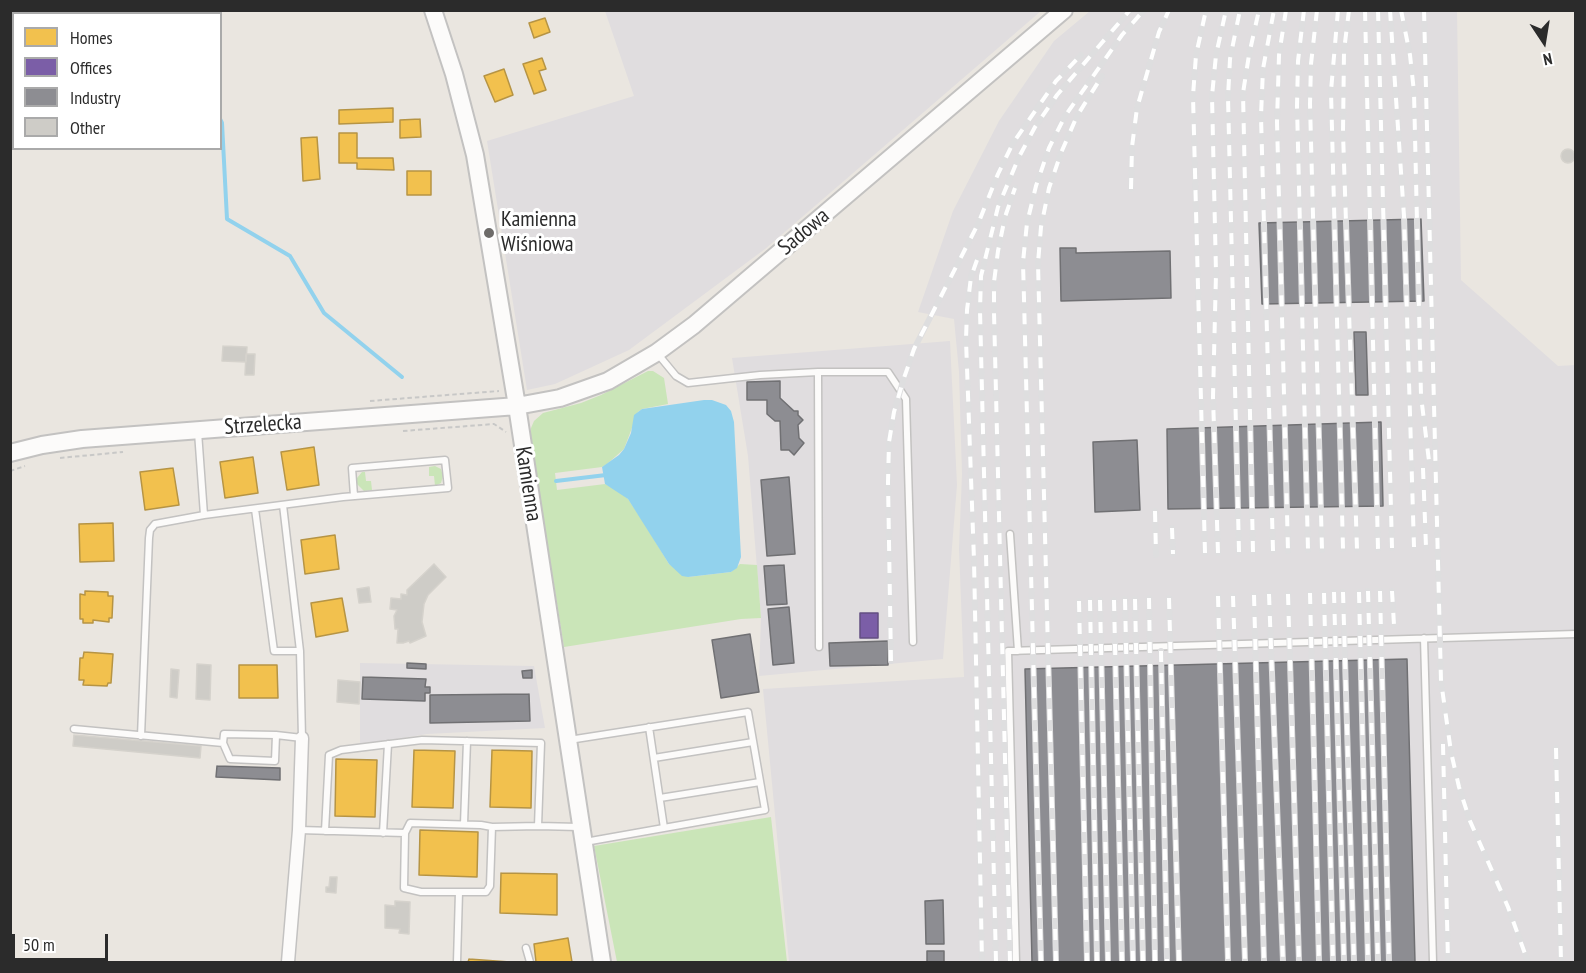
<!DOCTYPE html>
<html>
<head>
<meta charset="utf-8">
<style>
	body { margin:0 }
	#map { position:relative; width:1586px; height:973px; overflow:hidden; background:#eae6e0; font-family:"PT Sans Narrow",sans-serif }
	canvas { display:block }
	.frame { position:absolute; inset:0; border:12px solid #2b2b2b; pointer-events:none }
	.legend { position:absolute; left:12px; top:12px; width:210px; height:138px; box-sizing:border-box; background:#fff; border:2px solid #aaa; margin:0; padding:8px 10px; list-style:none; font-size:18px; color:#2b2b2b }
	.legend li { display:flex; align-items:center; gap:12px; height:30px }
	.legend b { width:30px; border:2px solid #aaa }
	.north { position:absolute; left:1514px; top:12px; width:60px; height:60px; -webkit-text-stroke:4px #fff; paint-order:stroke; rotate:168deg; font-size:16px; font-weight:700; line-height:24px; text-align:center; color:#2b2b2b }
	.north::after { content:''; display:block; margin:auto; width:21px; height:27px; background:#2b2b2b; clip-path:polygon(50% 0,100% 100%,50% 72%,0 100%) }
	.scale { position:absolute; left:12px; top:934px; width:96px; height:27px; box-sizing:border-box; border:3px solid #2b2b2b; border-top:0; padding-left:8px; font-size:18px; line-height:21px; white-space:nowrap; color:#2b2b2b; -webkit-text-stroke:4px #fff; paint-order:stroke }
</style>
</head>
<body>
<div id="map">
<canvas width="1586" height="973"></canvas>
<div class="frame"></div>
<ul class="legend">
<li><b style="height:16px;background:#f2c14e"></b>Homes</li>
<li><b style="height:16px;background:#7b5ea7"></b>Offices</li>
<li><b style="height:16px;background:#8d8d92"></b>Industry</li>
<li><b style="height:16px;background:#ceccc7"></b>Other</li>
</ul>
<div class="north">N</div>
<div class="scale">50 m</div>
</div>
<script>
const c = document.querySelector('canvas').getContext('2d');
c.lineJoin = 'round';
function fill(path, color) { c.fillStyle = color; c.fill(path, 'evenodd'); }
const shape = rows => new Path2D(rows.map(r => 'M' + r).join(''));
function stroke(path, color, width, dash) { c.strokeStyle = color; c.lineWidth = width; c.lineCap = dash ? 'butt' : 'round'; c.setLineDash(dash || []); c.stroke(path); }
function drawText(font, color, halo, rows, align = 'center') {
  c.font = font + ' "PT Sans Narrow",sans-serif'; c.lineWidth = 6; c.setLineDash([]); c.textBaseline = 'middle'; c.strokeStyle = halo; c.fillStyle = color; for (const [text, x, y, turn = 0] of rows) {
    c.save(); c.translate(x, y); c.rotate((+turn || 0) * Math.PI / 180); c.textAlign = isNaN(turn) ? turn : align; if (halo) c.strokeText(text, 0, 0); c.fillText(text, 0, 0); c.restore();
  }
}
fill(shape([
	[605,11,605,10,1041,11,765,249,629,350,555,384,527,390,487,141,634,96],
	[1090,11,1457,11,1461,280,1558,366,1575,365,1575,962,789,962,763,689,964,677,959,549,962,474,959,372,954,319,918,312,953,211,999,121,1054,41],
	[950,341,957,485,943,659,759,676,761,618,748,456,732,358],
	[360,663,534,666,545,728,427,734,360,745]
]), '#e0dddf');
fill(shape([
	[648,371,653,371,664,378,668,404,642,409,638,412,624,449,607,464,602,467,555,473,557,490,605,484,619,491,628,499,643,521,669,564,688,577,731,572,740,564,757,565,761,618,741,619,564,647,530,436,531,428,534,421,543,413,581,403,601,395],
	[435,466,441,469,443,476,441,483,435,486,434,476,429,476,429,467],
	[362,472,365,472,366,481,371,481,372,490,364,491,357,484,357,478],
	[771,817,787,962,617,962,594,846]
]), '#cae5b8');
fill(shape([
	[704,400,712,400,726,405,731,411,734,422,741,557,737,568,731,572,688,577,682,576,669,564,628,499,605,484,602,467,619,455,624,449,631,433,634,415,642,409]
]), '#92d2ed');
const homes = shape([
	[545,18,550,32,534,38,529,23,545,18],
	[542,58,546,69,539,71,546,90,534,94,523,64,542,58],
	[504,69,513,95,495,102,484,76,504,69],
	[393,108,393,122,339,124,339,110,393,108],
	[420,119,421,137,400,138,400,120,420,119],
	[339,133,357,133,357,158,393,158,394,170,357,169,357,163,339,163,339,133],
	[317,137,320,179,303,181,301,138,317,137],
	[407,171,431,171,431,195,407,195,407,171],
	[314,447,319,485,287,490,281,452,314,447],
	[253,457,258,493,225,498,220,462,253,457],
	[173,468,179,505,145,510,140,472,173,468],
	[113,523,114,561,80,562,79,524,113,523],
	[335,535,339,569,305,574,301,540,335,535],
	[85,591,108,592,108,596,113,596,112,618,109,618,109,622,93,620,93,623,83,623,83,619,80,619,80,594,85,595,85,591],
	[342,598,348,631,316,637,311,603,342,598],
	[84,652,113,654,111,683,108,683,107,686,83,685,84,680,79,680,80,658,83,658,84,652],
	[239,665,277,665,278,698,239,698,239,665],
	[414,750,455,751,453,808,412,807,414,750],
	[492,750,532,751,531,808,490,807,492,750],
	[336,759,377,760,375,817,335,816,336,759],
	[420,830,478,832,477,877,419,875,420,830],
	[501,873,557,874,557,915,500,913,501,873],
	[568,938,572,962,536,962,534,944,568,938],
	[469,959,510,962,468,962,469,959]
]);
fill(homes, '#f2c14e');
stroke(homes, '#b69444', 1.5);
const offices = shape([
	[860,613,878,613,878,638,860,638,860,613]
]);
fill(offices, '#7b5ea7');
stroke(offices, '#634f82', 1.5);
const industry = shape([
	[1421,219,1424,301,1262,304,1259,223,1421,219],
	[1060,248,1076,248,1076,253,1170,251,1171,298,1061,301,1060,248],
	[1354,332,1366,332,1368,395,1356,395,1354,332],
	[780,381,780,398,794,411,798,411,798,415,803,420,798,425,799,438,804,443,794,455,789,450,781,450,780,421,775,421,767,414,767,400,747,400,747,382,780,381],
	[1381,422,1383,506,1168,509,1167,429,1381,422],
	[1137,440,1140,510,1095,512,1093,442,1137,440],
	[789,477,795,554,767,556,761,480,789,477],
	[784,565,787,604,767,605,764,566,784,565],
	[789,607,794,663,773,665,768,609,789,607],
	[750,634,759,692,721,698,712,640,750,634],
	[888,641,888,665,830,666,829,643,888,641],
	[1407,659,1415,962,1032,962,1025,669,1407,659],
	[407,663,426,664,426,669,407,668,407,663],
	[532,670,532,678,523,678,522,671,532,670],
	[363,677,426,679,425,687,430,687,430,693,425,693,425,701,362,699,363,677],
	[529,694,530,721,430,723,430,695,529,694],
	[217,766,280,768,280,780,216,777,217,766],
	[943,900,944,944,926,944,925,901,943,900],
	[927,951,944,951,944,962,927,962,927,951]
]);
fill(industry, '#8d8d92');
stroke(industry, '#707073', 1.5);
stroke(shape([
	[220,119,222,123,227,219,290,256,324,313,402,377],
	[556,481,606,475]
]), '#92d2ed', 4);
const building = shape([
	'1561 156a7 7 0 1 1 14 0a7 7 0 1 1-14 0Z',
	[223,346,247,347,246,362,222,361,223,346],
	[246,354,255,354,254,375,245,375,246,354],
	[434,564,446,577,428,595,424,604,422,622,426,636,410,643,409,641,403,643,397,643,398,629,395,629,394,616,397,610,390,609,391,598,401,599,401,594,407,595,407,590,434,564],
	[369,587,371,602,359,603,357,589,369,587],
	[197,664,211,665,210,700,196,699,197,664],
	[171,669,179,670,177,698,170,697,171,669],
	[338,680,360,682,359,704,337,702,338,680],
	[74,735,201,746,200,758,73,746,74,735],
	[330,877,337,877,336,893,326,892,326,887,329,887,330,877],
	[395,901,410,902,409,934,399,933,400,929,385,928,385,905,395,906,395,901]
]);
fill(building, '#ceccc7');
stroke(building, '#d5d2cc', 1.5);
const lane = shape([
	[657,353,676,376,688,383,760,375,818,372,819,647],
	[818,372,888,372,906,399,913,642],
	[198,432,204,515],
	[255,509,274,651,300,651,283,505],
	[1010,534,1018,651],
	[1424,638,1433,962],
	[649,727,664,828],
	[74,729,223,743],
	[276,735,275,761,230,759,223,743,224,734,276,735,302,738,300,651],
	[141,736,149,538,150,530,155,524,204,515,343,497,448,488,445,460,352,468,354,496],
	[569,740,748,712,765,810,585,842],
	[654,758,753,742],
	[660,798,760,782],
	[464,824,467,741],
	[538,826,579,827],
	[299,830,405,833,404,888,421,892,486,892,490,886,492,827,481,825,410,823,405,833],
	[325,831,329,755,341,750,422,740,541,743,538,826,492,827],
	[383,833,388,744],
	[526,948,530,962],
	[457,962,459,892],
	[1016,962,1008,651,1576,634]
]);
const street = shape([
	[26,14,68,10],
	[10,15,14,14],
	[288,962,299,830,302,738]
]);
const secondary = shape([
	[433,10,454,74,475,155,517,406,602,962],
	[10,453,42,445,82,439,517,406,560,398,608,381,656,353,694,325,1064,10]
]);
stroke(lane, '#c3c2c1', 9);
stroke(street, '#c3c2c1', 15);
stroke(secondary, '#c3c2c1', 20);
stroke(shape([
	[370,401,499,391],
	[403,431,494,424,506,432],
	[60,458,123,452],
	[10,471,25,466]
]), '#c8c8c7', 2, [4.5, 3]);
stroke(lane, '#fcfbfa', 6);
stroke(street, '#fcfbfa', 12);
stroke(secondary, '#fcfbfa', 16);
const rail = shape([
	[1286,10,1279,55,1277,122,1288,551],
	[1304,10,1298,61,1297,106,1308,550],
	[1317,10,1311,64,1310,104,1322,550],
	[1338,10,1331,91,1343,549],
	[1349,10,1344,51,1343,133,1357,549],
	[1365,10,1378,549],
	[1378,10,1392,548],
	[1390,10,1404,216,1414,547],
	[1401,10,1410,55,1414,92,1421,396,1429,461],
	[1424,10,1441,681,1451,752,1459,787,1470,821,1508,907,1528,962],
	[1131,189,1132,147,1137,108,1159,32,1169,10],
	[977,260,971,277,967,310,966,340,974,560,982,962],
	[1423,468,1426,547],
	[1155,511,1156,555],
	[1172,528,1173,554],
	[1273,551,1261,116,1263,69,1274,10],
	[1239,552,1228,97,1230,59,1240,10],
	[1253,552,1243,93,1249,55,1259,10],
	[1205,553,1193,96,1196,55,1206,10],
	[1218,553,1213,397,1216,273,1212,96,1216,55,1226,10],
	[1368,591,1378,962],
	[1380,591,1389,962],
	[1392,591,1394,625],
	[1334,592,1344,962],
	[1343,592,1354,962],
	[1359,592,1368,962],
	[1310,593,1319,962],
	[1324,593,1333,962],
	[1269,594,1283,962],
	[1288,594,1299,962],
	[1254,595,1264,962],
	[1218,596,1228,962],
	[1233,596,1245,962],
	[1149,598,1155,962],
	[1169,598,1179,962],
	[1125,599,1133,962],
	[1135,599,1143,962],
	[1090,600,1097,962],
	[1100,600,1108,962],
	[1114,600,1122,962],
	[1079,601,1087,962],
	[1161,651,1167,962],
	[891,661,888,482,889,442,894,412,903,381,914,349,978,224,998,174,1013,143,1056,81,1081,55],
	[1443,744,1448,962],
	[1556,748,1561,962],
	[996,962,980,310,981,276,998,207,1019,157,1035,127,1057,95,1130,10],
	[1010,962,994,312,994,282,998,251,1005,217,1015,188],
	[1041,962,1024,299,1023,262,1027,223,1036,186,1049,148,1065,116,1122,35,1144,10],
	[1056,962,1038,263,1041,227,1049,188,1061,153,1077,116,1102,76]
]);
stroke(rail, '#dededf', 6);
stroke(rail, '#fff', 4, [11]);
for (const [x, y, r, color] of [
	[489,233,6,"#6e6c6a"]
]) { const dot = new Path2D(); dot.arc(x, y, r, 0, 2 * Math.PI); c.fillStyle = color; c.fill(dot); stroke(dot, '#fff', 2); }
drawText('22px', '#2b2b2b', '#fff', [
	["Kamienna",501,220],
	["Wiśniowa",501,245]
], 'left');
drawText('22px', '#2b2b2b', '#fff', [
	["Sadowa",804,232,-40],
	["Strzelecka",263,425,-4],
	["Kamienna",528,484,81]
]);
</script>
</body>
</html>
